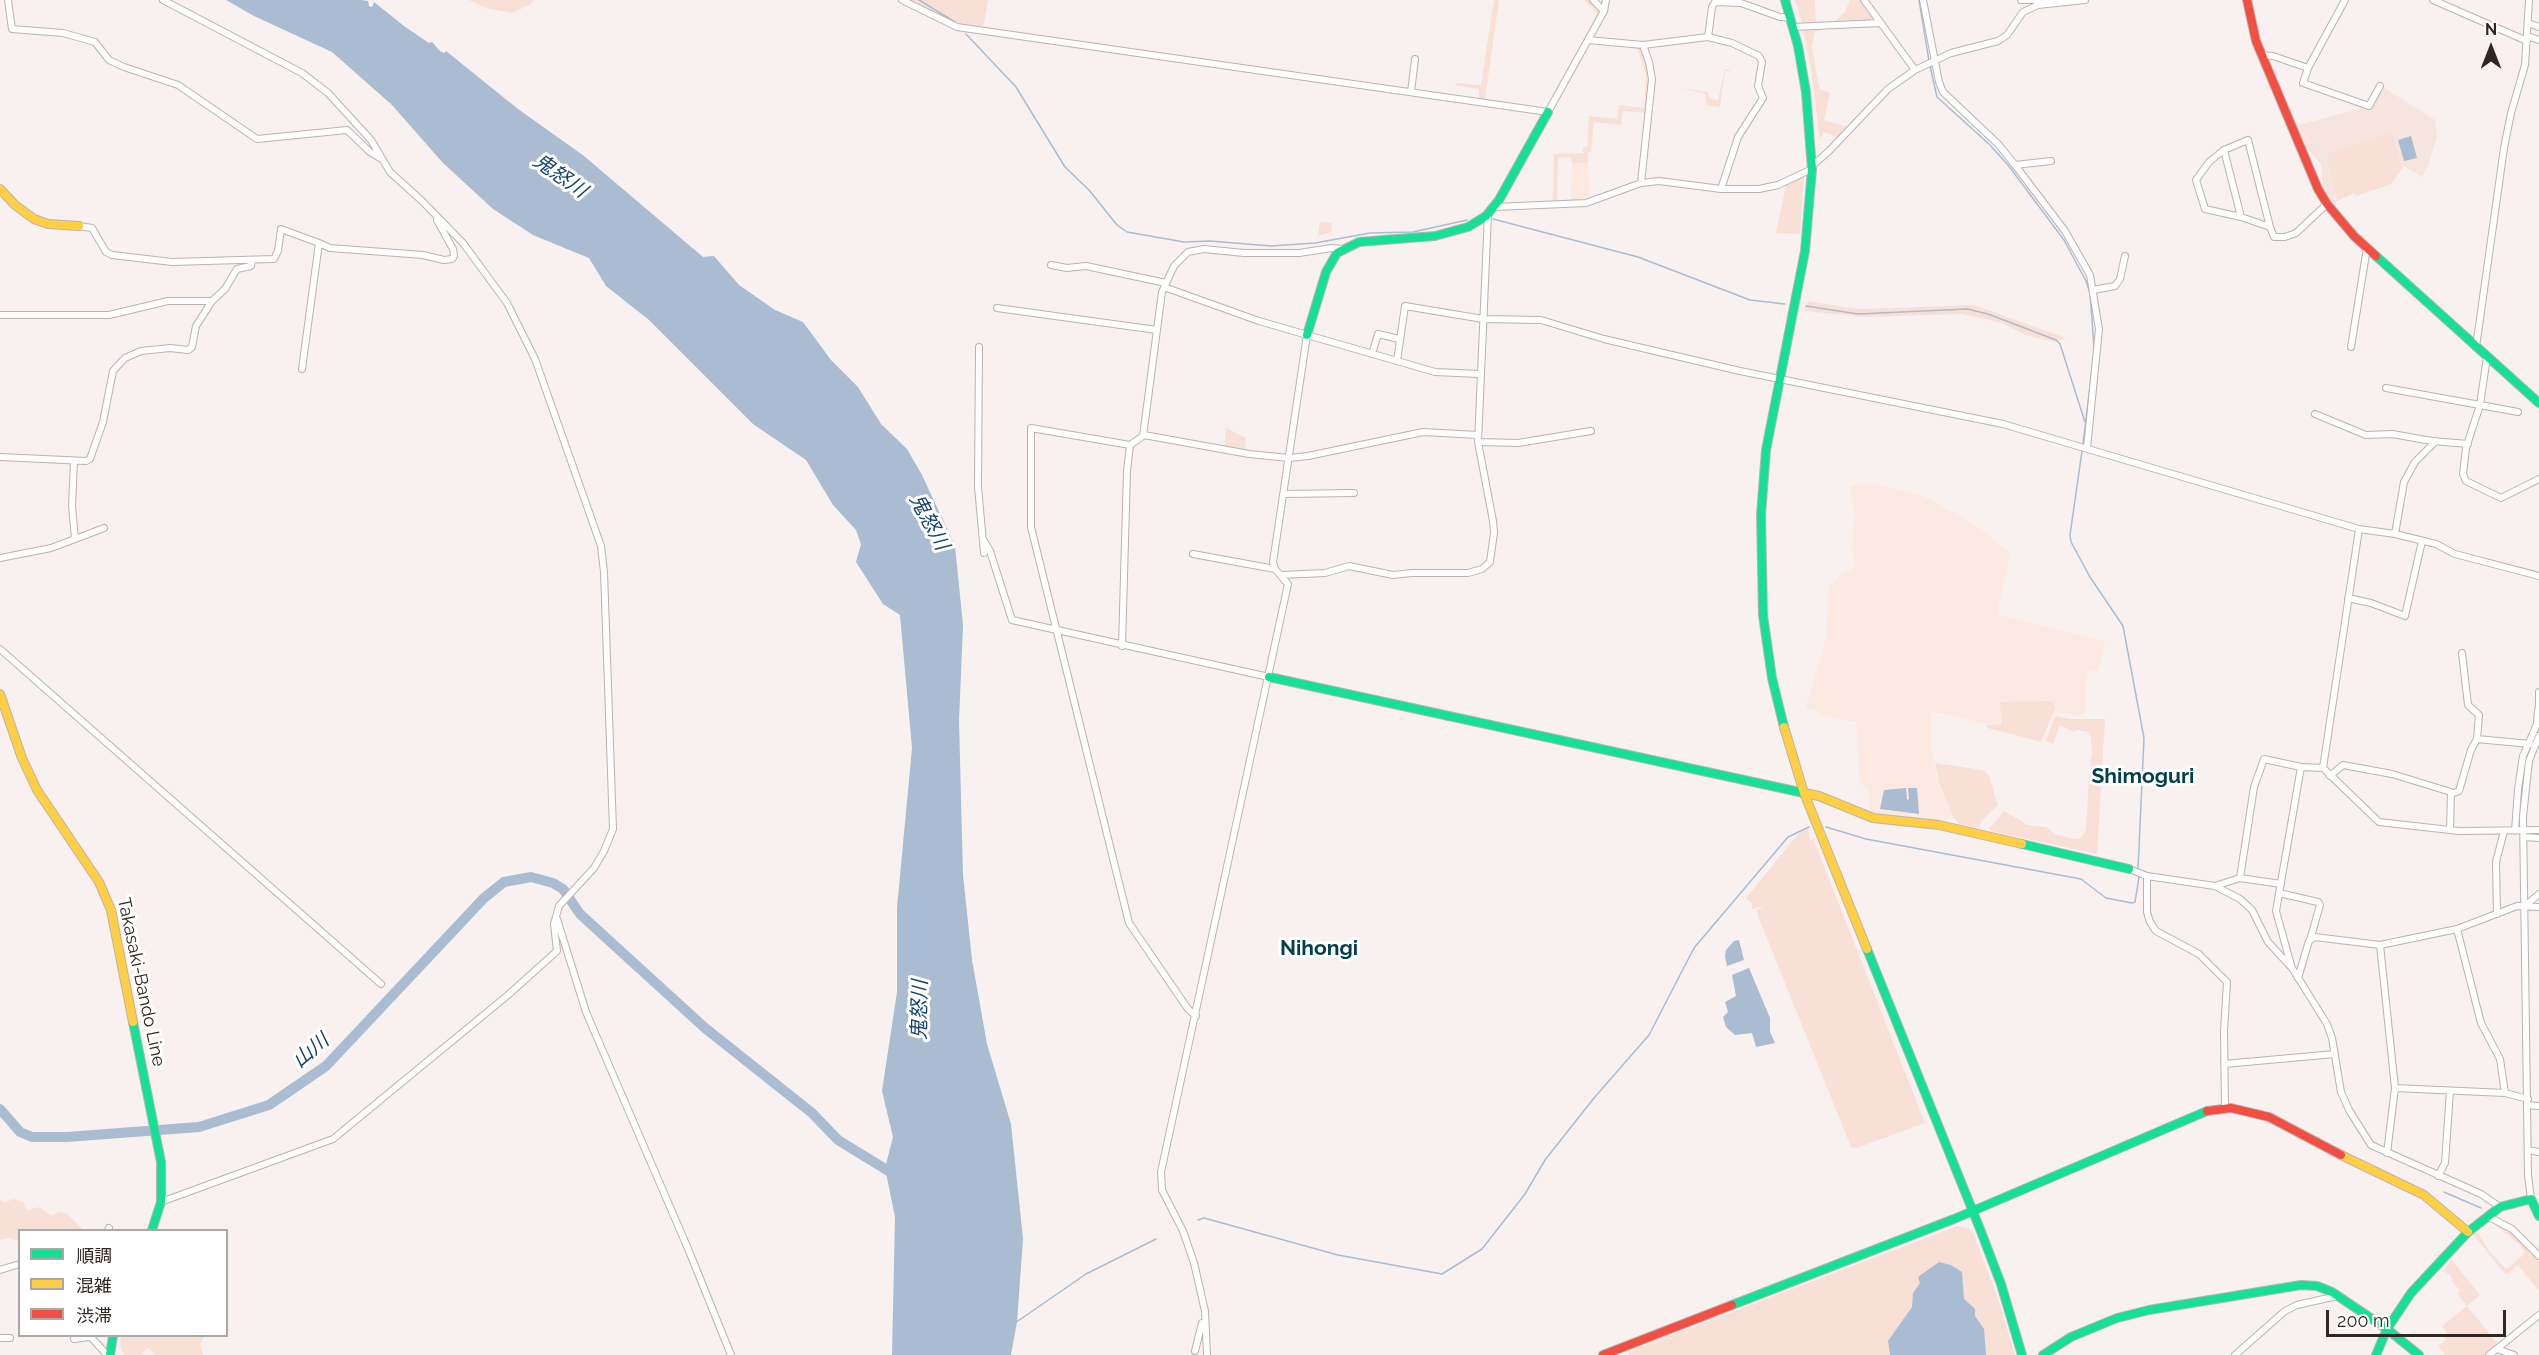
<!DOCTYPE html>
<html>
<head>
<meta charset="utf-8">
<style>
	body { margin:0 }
	#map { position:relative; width:2539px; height:1355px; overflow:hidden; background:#f8f1f0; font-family:Raleway,"Noto Sans JP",sans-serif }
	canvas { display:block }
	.legend { position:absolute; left:18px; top:1229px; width:210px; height:108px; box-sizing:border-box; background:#fff; border:2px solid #aca8a7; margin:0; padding:8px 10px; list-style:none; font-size:18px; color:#302622 }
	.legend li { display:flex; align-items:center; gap:12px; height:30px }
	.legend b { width:30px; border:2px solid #aca8a7 }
	.north { position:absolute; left:2461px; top:18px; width:60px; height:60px; -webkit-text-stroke:4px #fff; paint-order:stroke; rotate:0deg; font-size:16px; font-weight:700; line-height:24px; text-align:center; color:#302622 }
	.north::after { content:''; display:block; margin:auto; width:21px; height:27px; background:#302622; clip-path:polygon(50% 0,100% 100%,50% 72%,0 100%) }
	.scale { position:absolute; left:2326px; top:1310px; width:180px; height:27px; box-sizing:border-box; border:3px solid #302622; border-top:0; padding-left:8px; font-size:18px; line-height:21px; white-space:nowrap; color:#302622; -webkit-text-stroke:4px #fff; paint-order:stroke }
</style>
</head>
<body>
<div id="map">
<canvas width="2539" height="1355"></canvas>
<ul class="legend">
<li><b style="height:8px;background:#16e098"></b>順調</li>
<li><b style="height:8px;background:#ffcf43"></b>混雑</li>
<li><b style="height:8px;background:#f24e42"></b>渋滞</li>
</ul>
<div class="north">N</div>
<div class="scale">200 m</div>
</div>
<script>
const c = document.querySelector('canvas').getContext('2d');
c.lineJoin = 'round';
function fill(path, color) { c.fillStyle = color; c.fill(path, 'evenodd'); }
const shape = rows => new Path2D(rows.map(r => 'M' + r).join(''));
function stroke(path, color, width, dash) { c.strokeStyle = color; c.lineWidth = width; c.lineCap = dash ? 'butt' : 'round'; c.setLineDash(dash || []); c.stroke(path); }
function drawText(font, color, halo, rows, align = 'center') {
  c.font = font + ' Raleway,"Noto Sans JP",sans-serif'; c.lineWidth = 6; c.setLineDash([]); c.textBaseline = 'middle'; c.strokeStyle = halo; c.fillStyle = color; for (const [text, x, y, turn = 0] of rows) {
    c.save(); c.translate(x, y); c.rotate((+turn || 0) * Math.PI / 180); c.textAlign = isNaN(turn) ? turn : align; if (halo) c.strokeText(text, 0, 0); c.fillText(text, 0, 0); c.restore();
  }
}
fill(shape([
	[1572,163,1588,163,1590,202,1571,205],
	[1872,483,1925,497,1973,524,2008,551,2010,554,1998,609,1999,615,2105,642,2098,671,2089,669,2087,673,2085,693,2086,713,2080,715,2054,712,2057,707,2052,700,2012,703,2000,701,2000,724,1985,724,1941,713,1931,713,1931,746,1938,783,1951,809,1951,819,1931,820,1870,814,1868,788,1860,783,1856,722,1820,715,1818,711,1806,707,1826,639,1829,587,1839,576,1853,568,1855,561,1852,548,1855,512,1851,498,1851,486]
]), '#fbe9e2');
fill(shape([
	[2383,87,2435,120,2437,136,2429,163,2422,177,2404,166,2391,184,2356,196,2354,193,2332,204,2323,190,2321,164,2302,143,2295,126,2366,107]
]), '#f6e5df');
fill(shape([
	[469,0,533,0,531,4,512,13,485,8],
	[907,0,988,0,984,24,982,28,951,23],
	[1494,0,1499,0,1485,100,1479,99,1479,89,1454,85,1457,83,1481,85],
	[1584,0,1591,0,1601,11,1547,107,1598,13],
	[1795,0,1815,0,1816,24,1802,23],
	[1850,0,1861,0,1875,21,1865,23,1835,21,1845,12],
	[1833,25,1867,27,1830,27,1815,32,1812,46,1818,83,1820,89,1830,93,1824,120,1849,127,1839,138,1823,132,1820,140,1812,75,1803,28],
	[1637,47,1641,47,1650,74,1647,113,1623,111,1621,125,1594,122,1591,152,1588,153,1588,163,1572,163,1571,157,1558,158,1557,204,1553,204,1554,154,1583,153,1583,147,1587,147,1589,116,1617,119,1619,105,1644,108,1646,74],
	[1725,69,1732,71,1725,71,1720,107,1706,105,1706,94,1680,88,1708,92,1709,99,1718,100],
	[2392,132,2402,169,2391,184,2356,196,2354,193,2338,200,2327,160,2331,151],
	[1804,176,1800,234,1776,233,1786,185],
	[1320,222,1332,223,1331,232,1318,236],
	[1807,301,1858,309,1974,305,2066,338,2055,342,2026,335,2002,323,1962,314,1865,317,1805,311],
	[1226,428,1246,438,1245,450,1224,448],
	[2052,701,2056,707,2041,742,1988,728,1985,725,2001,724,2000,702],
	[2057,716,2070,719,2105,719,2097,854,1990,831,1990,828,2004,811,2028,825,2046,827,2055,834,2074,839,2079,839,2086,830,2089,775,2091,767,2090,762,2092,754,2091,738,2088,732,2077,730,2074,732,2060,725,2053,744,2046,741,2054,718],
	[1935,763,1983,770,1989,776,1998,805,1981,822,1979,828,1959,824,1953,816,1939,783],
	[1808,828,1810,841,1813,838,1925,1123,1857,1148,1851,1147,1758,916,1757,910,1764,906,1752,909,1752,903,1746,898,1797,835],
	[14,1199,23,1202,27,1210,40,1207,51,1216,59,1212,66,1213,84,1230,20,1230,19,1241,8,1238,0,1240,0,1200,5,1202],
	[2489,1220,2511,1232,2539,1258,2539,1291,2518,1265,2506,1275,2473,1234,2477,1232,2489,1251,2505,1268,2508,1268,2523,1255,2524,1251,2519,1244],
	[1957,1226,1970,1229,1974,1235,2000,1304,2015,1355,1629,1355,1628,1352],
	[2451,1259,2480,1295,2467,1306,2499,1345,2487,1355,2445,1355,2438,1346,2446,1340,2443,1336,2447,1333,2442,1326,2467,1306,2457,1294,2460,1291,2452,1281,2451,1276,2444,1271],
	[121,1336,205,1336,200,1344,203,1355,156,1355,148,1348,141,1355,124,1355,120,1346]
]), '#f9e0d7');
fill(shape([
	[226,0,362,0,368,1,369,6,372,7,374,2,404,26,429,43,432,42,440,51,444,53,446,51,518,109,584,156,703,257,714,256,739,285,775,310,803,322,831,360,858,387,881,424,907,449,922,475,955,546,963,625,959,721,963,875,972,960,987,1044,1011,1124,1023,1239,1017,1322,1011,1355,892,1355,895,1217,885,1168,893,1137,882,1091,897,992,897,908,912,748,900,615,883,604,856,562,861,544,856,530,833,505,806,460,753,424,649,320,606,286,589,258,533,235,493,209,443,163,392,105,332,52,254,16],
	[2411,136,2417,158,2404,161,2398,140],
	[1906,788,1907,800,1909,799,1908,788,1917,788,1919,814,1880,809,1884,790],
	[1739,940,1744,960,1727,966,1725,957,1726,950,1734,941],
	[1749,968,1770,1018,1770,1032,1775,1043,1756,1047,1752,1033,1735,1035,1726,1027,1723,1017,1728,1012,1725,1002,1736,996,1732,975],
	[1939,1262,1951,1265,1962,1272,1964,1299,1975,1309,1975,1316,1984,1329,1986,1355,1890,1355,1888,1341,1912,1307,1913,1293,1920,1283,1918,1277]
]), '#a9bcd2');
stroke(shape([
	[919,0,955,22],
	[1919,0,1929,61],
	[966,34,1016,87,1065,167,1089,190,1117,225,1127,232,1184,242,1210,241,1271,246,1315,243,1370,233,1413,232,1467,220],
	[1930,66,1937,97,1990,145,2008,165,2064,240,2086,281,2090,293,2094,347],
	[1493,219,1638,257,1750,300,1785,304],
	[1806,306,1858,314,1967,309,1988,314,2056,340,2060,344,2085,422],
	[2083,444,2094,352],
	[2082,451,2070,535,2071,542,2090,577,2123,626,2144,738,2138,869],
	[1826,827,1866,839,2081,879,2106,898,2132,903,2135,902,2139,877],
	[2444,1192,2481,1208],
	[1198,1220,1204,1218,1338,1255,1442,1274,1482,1249,1525,1194,1545,1160,1594,1098,1649,1035,1694,948,1788,837,1809,827],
	[2529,1242,2539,1251],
	[1015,1323,1086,1274,1156,1239]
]), '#a9bcd2', 1.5);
stroke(shape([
	[0,1109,20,1132,32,1137,67,1137,199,1127,269,1105,326,1066,484,898,504,882,531,877,553,883,563,889,580,914,705,1028,812,1113,838,1140,895,1175]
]), '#a9bcd2', 10);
const street = shape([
	[8,0,12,29,63,33,95,42,109,60,124,67,178,85,257,139,347,130,370,152,380,158],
	[902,0,957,27,1548,112,1604,11,1606,0],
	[1593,0,1604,11],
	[1864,0,1915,70],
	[1923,0,1939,82,1943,92,1998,144,2015,165,2065,231,2090,275,2099,329,2087,448],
	[2021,0,2054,0],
	[2433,0,2527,41],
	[2528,23,2539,27],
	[1793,27,1880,23],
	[2527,36,2539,40],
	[1708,37,1712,7,1715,2,1741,3,1780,17,1791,18],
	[1588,40,1643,45,1708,37,1732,43,1759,56,1762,62,1758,86,1763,98,1738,137,1721,189],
	[2261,55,2273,56,2308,68,2345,0],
	[2308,68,2303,83,2369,106,2380,86],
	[1411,92,1415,59],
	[2248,140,2270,227,2241,217,2205,209,2196,180,2209,162,2224,150,2248,140],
	[2224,150,2241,217],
	[2015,165,2051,161],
	[1812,166,1829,151,1888,89,1915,70,1951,53,1998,41,2007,35,2023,12,2038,5,2085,0],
	[1641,183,1652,79,1649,62,1643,45],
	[1495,207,1586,203,1641,183,1659,181,1721,189,1759,189,1778,185,1812,169],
	[79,226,92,228,106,252,112,255,172,262,274,259,278,251,281,229,319,243],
	[2270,227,2274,237,2285,237,2296,233,2327,204],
	[1051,265,1067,268,1086,266,1166,283],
	[1164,287,1259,321,1435,372,1479,374],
	[2093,290,2115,286,2120,279,2125,256],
	[997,308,1157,330],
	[0,315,109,315,168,301,212,301],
	[979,347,978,487,984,553],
	[2351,347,2367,248],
	[2476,347,2504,148,2511,113,2525,65,2529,0],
	[1372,354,1378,334,1399,339],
	[1397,361,1405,306,1483,319,1541,320,1604,339,1740,371,2003,424,2359,529,2395,534,2436,544,2455,554,2539,576],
	[302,369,319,243,330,248,423,255,444,260,452,259,454,256,453,249,437,220],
	[2386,388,2480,405,2487,357],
	[2518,412,2480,405,2466,448,2463,474,2466,481,2501,498,2539,479],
	[2315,414,2366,435,2392,434,2432,441,2468,444],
	[1144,435,1249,454,1289,458,1308,456,1423,432,1478,435],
	[1478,442,1518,443,1591,431],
	[0,457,86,461,90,459,103,422,113,371,125,358,141,351,170,348,188,350,192,347,196,326,212,301,225,289,237,269,251,266,252,260],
	[1284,494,1354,493],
	[2395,534,2404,482,2415,462,2436,441],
	[75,539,104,528],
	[983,539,990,551,1012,620,1269,677],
	[1193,554,1275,569],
	[0,558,51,548,75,539,72,506,74,462],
	[1282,575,1325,573,1349,566,1393,575,1412,573,1468,573,1482,569,1490,562,1494,533,1493,521,1478,442,1488,214],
	[2348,598,2371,603,2405,616,2422,541],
	[1122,646,1127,471,1130,445],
	[0,649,381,984],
	[2462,653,2468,705,2479,715,2477,739],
	[2539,692,2539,710],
	[2323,768,2359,529],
	[2330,776,2343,765,2392,774,2451,792,2450,830],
	[2451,794,2459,791,2471,750,2477,739,2530,744],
	[2515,831,2518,789,2523,756,2537,724,2538,710],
	[2524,837,2539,838],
	[2129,869,2147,876,2215,886,2240,899,2252,910,2268,942,2292,968,2327,1024,2332,1038,2341,1092,2349,1110,2371,1145,2481,1194,2500,1207],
	[2147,876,2147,912,2150,922,2156,931,2199,954,2227,982,2224,1031,2225,1108],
	[2240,878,2254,787,2264,759,2301,767],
	[2215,886,2240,878,2281,884],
	[2279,893,2318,902,2320,905,2310,940],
	[2526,905,2539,894],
	[2497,914,2496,862,2504,831],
	[557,919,586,1012,689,1251,731,1355],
	[2457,929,2481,1023,2500,1059,2505,1093],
	[2380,945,2395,1088,2387,1153],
	[2291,965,2276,911,2301,767,2323,768,2379,822,2459,831,2539,830],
	[2298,978,2309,941,2315,937,2380,945,2457,929,2517,906,2539,907],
	[1196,1016,1188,1009,1129,923,1031,527,1031,428,1130,445,1143,436,1162,292,1174,266,1188,252,1204,249,1244,253,1299,253,1332,248,1343,249],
	[2224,1064,2335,1054],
	[2395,1088,2505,1093,2528,1099],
	[2528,1105,2539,1106],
	[2528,1150,2539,1152],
	[2438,1176,2445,1163,2450,1091],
	[2531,1199,2528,1175,2523,816,2529,761,2539,736],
	[161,1202,333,1139,508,995,557,951,554,924,559,906,594,868,604,851,613,829,604,572,601,546,535,359,507,303,463,243,422,201,390,172,371,140,328,93,302,73,163,0],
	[2487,1216,2512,1229,2539,1256],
	[108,1230,109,1228],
	[0,1270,20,1264],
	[90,1336,107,1355],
	[0,1338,10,1338],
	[74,1339,89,1337],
	[2497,1349,2514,1355],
	[1195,1351,1202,1323],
	[1207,1355,1205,1311,1194,1263,1183,1231,1162,1190,1161,1172,1288,584,1275,569,1273,562,1307,335],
	[2235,1355,2285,1311,2297,1305,2337,1296],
	[2489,1355,2539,1315]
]);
const fast = shape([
	[2376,256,2539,403],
	[1307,335,1326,272,1337,253,1359,242,1435,236,1468,227,1486,216,1499,200,1548,112],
	[1269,677,1804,793],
	[1784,727,1772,678,1763,615,1761,515,1766,450,1805,251,1812,169,1806,92,1798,46,1785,0],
	[2022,844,2129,869],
	[1867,949,1980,1229,2001,1284,2022,1355],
	[133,1022,161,1162,161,1202,152,1230],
	[1732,1305,1954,1219,2207,1111],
	[110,1355,113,1336],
	[2043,1355,2071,1337,2117,1318,2149,1310,2301,1285,2317,1286,2332,1292,2387,1329,2419,1355],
	[2376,1355,2387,1329,2411,1293,2468,1232,2500,1207,2531,1199,2539,1216]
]);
const slow = shape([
	[0,189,15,205,34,219,48,224,79,226],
	[0,694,22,758,37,790,99,882,111,910,133,1022],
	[1784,727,1804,793,1867,949],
	[1804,793,1819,796,1873,818,1939,825,2022,844],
	[2341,1155,2424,1195,2468,1232]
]);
const jam = shape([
	[2247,0,2256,41,2318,189,2327,204,2354,236,2376,256],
	[2207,1111,2231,1108,2269,1117,2341,1155],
	[1603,1355,1732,1305]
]);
stroke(street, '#bab3b1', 8);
stroke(fast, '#bab3b1', 10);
stroke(slow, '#bab3b1', 10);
stroke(jam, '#bab3b1', 10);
stroke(street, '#fefdfd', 6);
stroke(fast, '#16e098', 8);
stroke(slow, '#ffcf43', 8);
stroke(jam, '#f24e42', 8);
drawText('18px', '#302622', '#fff', [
	["Takasaki-Bando Line",141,982,78]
]);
drawText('italic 20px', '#184570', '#fff', [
	["鬼怒川",560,176,35],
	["鬼怒川",929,522,62],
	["鬼怒川",920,1010,-89],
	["山川",311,1051,-40]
]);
drawText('bold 21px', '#003f4b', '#fff', [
	["Shimoguri",2143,777],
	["Nihongi",1319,949]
]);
</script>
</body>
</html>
